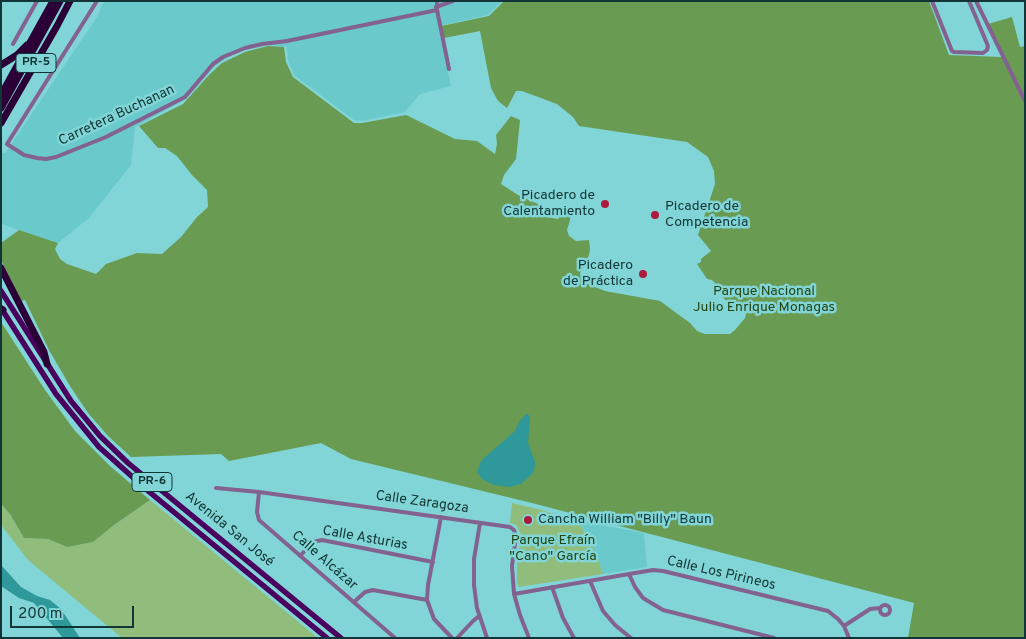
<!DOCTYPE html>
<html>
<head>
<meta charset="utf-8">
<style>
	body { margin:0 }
	#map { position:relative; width:1026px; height:639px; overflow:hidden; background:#82d5d6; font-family:Overpass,sans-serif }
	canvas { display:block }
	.frame { position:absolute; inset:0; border:2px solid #113536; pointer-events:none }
	.scale { position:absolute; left:10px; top:606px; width:124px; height:22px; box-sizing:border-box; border:2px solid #113536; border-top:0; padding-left:6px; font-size:15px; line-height:18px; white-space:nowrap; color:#113536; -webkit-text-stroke:4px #82d5d6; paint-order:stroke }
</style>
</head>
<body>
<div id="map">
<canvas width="1026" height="639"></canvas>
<div class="frame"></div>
<div class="scale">200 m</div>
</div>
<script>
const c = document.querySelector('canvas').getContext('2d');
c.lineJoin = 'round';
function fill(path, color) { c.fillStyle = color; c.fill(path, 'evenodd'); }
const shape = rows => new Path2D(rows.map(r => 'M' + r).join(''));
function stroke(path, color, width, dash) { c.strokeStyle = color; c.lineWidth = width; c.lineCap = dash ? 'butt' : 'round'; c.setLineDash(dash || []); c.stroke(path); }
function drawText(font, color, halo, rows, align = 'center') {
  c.font = font + ' Overpass,sans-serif'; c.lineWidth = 5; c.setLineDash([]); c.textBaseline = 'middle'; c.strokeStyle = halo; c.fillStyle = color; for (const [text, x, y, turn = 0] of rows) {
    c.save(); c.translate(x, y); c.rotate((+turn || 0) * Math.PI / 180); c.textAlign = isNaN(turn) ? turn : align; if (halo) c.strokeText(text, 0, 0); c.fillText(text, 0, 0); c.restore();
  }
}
fill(shape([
	[104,1,502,1,488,15,438,26,451,86,420,94,405,112,362,121,354,120,294,75,288,60,287,47,268,45,245,50,228,57,214,67,186,99,135,127,131,165,89,218,58,243,1,224,1,154,6,152,97,17],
	[574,520,644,533,647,567,603,574,589,538,581,526]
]), '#6ac9cb');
fill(shape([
	[150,500,318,638,122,638,28,560,1,525,1,504,10,514,24,538,48,539,67,547,93,542,114,525],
	[512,503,542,510,574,520,581,526,595,550,603,574,519,587,517,582,517,562,521,534,516,525,510,523]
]), '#90bd7c');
fill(shape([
	[504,1,929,1,949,55,1002,57,988,24,1012,17,1020,47,1025,46,1025,638,908,638,914,603,532,503,351,459,321,443,229,461,221,454,131,457,108,436,88,413,70,386,49,350,25,300,21,301,1,260,1,243,19,230,58,243,55,249,60,259,67,264,96,274,106,264,137,253,162,254,181,237,197,217,208,207,207,190,192,175,177,156,165,148,158,148,139,126,183,104,209,75,222,63,245,52,268,46,284,47,286,62,293,77,354,123,362,123,406,115,455,139,477,141,495,154,497,144,496,135,511,116,520,120,516,159,504,175,501,184,518,195,540,205,544,216,547,217,558,219,562,213,570,212,570,220,567,230,569,236,576,241,589,240,590,250,587,262,580,273,581,279,585,283,605,291,660,301,690,323,697,331,705,334,730,334,735,330,745,318,747,310,733,307,727,302,722,296,715,283,712,280,707,279,697,264,701,262,701,259,711,251,698,235,715,184,714,171,708,157,687,142,579,126,573,117,557,104,522,91,516,91,507,108,498,101,491,88,480,31,444,38,441,26,489,16],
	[1,322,45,390,75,431,110,466,150,500,114,525,93,542,67,547,48,539,24,538,10,514,1,504]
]), '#699b52');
fill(shape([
	[526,414,528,414,530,418,528,443,535,462,535,466,533,473,521,484,509,487,494,485,482,479,477,472,480,463,484,458,515,431,519,422],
	[1,565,21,587,37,596,50,600,61,609,80,638,63,638,34,603,19,598,1,586]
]), '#2e989a');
stroke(shape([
	[97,1,7,144,24,155,37,158,46,159,56,157,106,137,185,97,213,64,223,57,245,48,262,44,287,41,437,10],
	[437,1,437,10,449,69],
	[932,1,952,51,954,52,983,53,987,50,988,46,969,1],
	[976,1,1025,101],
	[436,7,453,1],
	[13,44,37,1],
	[216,488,259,492,510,527,514,530,516,536,512,566,514,594,520,615,529,638],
	[259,492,257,512,259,520,395,638],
	[441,517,428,585,427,600,434,619,452,638],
	[480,523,474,559,474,585,477,608,487,638],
	[300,556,313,542,322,540,433,562],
	[629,574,635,587,643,598,663,610,774,638],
	[590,581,603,611,615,625,631,638],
	[552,587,563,618,574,638],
	[514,594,629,574,653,570,663,571,828,611,838,619,844,626,849,638],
	[354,602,365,592,373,590,427,600],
	'880 610a5 5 0 1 1 10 0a5 5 0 1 1-10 0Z',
	[844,626,870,609,880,608],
	[457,638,473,621,479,616]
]), '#83628f', 4);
stroke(shape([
	[1,291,71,401,100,436,128,463,341,638],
	[1,308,56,394,99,447,147,490,327,638]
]), '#4a005e', 5.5);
stroke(shape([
	[1,65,17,55,27,45],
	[1,95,53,1],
	[1,108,60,1],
	[1,123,57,26,70,1],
	[1,268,44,352,47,364],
	[1,309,3,310]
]), '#2a0037', 7);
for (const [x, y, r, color] of [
	[605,204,5,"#ae1a3a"],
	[655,215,5,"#ae1a3a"],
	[643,274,5,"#ae1a3a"],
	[528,520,5,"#ae1a3a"]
]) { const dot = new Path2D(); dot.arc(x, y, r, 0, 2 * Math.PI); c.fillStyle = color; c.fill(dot); stroke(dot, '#82d5d6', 2); }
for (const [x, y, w] of [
	[36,63,40],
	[152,482,40]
]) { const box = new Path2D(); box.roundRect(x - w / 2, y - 9.5, w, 19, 4); c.fillStyle = '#82d5d6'; c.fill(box); stroke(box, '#113536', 1); }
drawText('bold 12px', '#113536', null, [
	["PR-5",36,63],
	["PR-6",152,482]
]);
drawText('14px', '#113536', '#82d5d6', [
	["Carretera Buchanan",117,116,-25],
	["Calle Zaragoza",422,503,8],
	["Avenida San José",229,530,39],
	["Calle Asturias",365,539,10],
	["Calle Alcázar",324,561,41],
	["Calle Los Pirineos",721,574,13]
]);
drawText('14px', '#113536', '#82d5d6', [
	["Picadero de",595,196],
	["Calentamiento",595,212],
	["Picadero de",665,207,"left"],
	["Competencia",665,223,"left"],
	["Picadero",633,266],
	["de Práctica",633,282],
	["Cancha William \"Billy\" Baun",538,520,"left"]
], 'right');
drawText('14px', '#234512', '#82d5d6', [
	["Parque Nacional",764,292],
	["Julio Enrique Monagas",764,308],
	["Parque Efraín",553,541],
	["\"Cano\" García",553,557]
]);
</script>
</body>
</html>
